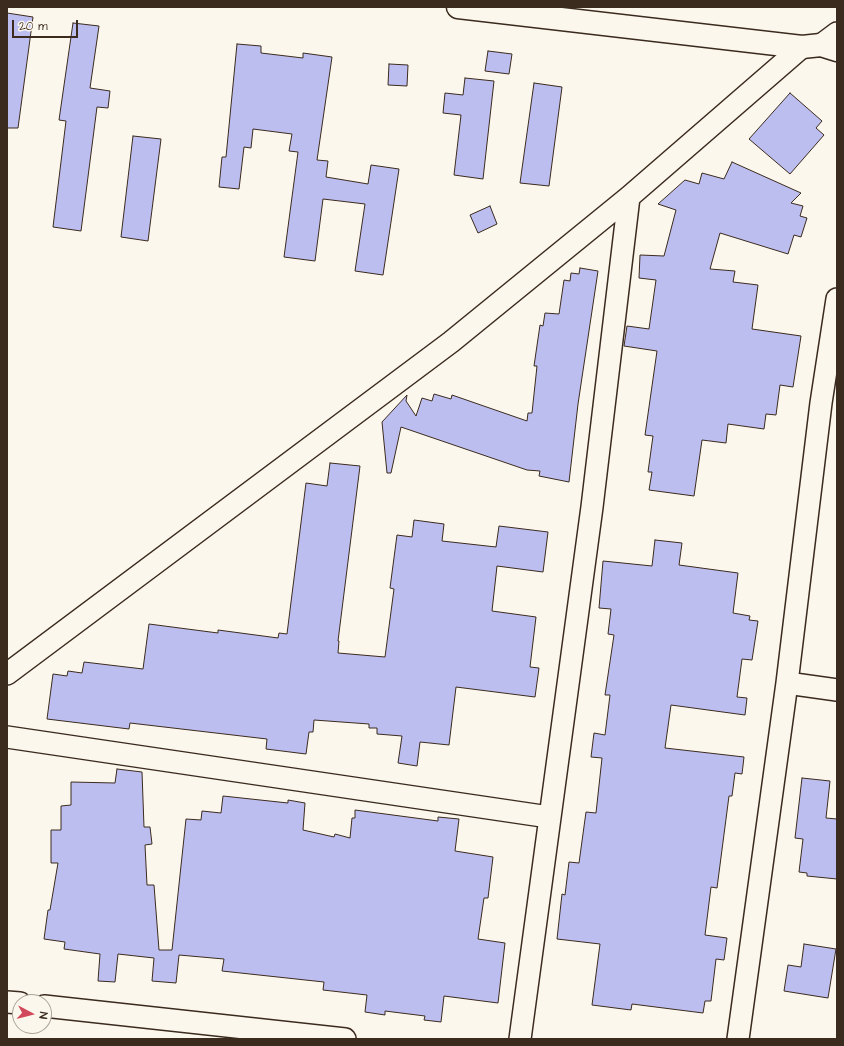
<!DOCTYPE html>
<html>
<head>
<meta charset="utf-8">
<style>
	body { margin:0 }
	#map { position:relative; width:844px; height:1046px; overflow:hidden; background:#fbf7ec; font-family:"Architects Daughter",sans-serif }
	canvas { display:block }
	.frame { position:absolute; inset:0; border:8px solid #3b2a1e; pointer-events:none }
	.north { position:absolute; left:12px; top:994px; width:40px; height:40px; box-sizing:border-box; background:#fbf7ec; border:1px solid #aea59a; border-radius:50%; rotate:97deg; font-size:11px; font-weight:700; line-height:16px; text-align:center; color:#3b2a1e }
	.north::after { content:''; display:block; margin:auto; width:14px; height:18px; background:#d1495b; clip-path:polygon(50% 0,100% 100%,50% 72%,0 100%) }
	.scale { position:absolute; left:12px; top:20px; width:66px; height:18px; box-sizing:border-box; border:2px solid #3b2a1e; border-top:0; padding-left:5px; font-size:12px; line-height:14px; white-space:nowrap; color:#3b2a1e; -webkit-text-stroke:3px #fbf7ec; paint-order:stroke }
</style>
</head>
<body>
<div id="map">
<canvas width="844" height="1046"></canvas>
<div class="frame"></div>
<div class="north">N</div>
<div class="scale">20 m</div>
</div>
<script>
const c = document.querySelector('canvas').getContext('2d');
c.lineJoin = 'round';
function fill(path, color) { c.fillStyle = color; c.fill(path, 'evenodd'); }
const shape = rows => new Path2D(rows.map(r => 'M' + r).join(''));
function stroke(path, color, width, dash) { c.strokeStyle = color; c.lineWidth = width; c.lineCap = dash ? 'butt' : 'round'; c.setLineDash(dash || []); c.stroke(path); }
const building = shape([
	[7,13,33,17,18,128,7,128,7,13],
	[73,23,99,26,90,88,110,91,108,108,97,107,81,231,53,227,66,121,59,120,73,23],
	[237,44,261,46,261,53,303,58,303,53,332,57,317,160,328,161,326,177,368,184,371,165,399,169,383,275,355,271,365,204,323,199,315,261,284,257,298,152,289,151,292,134,253,129,251,148,244,147,239,189,219,187,222,157,226,157,237,44],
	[488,51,512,54,509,74,485,71,488,51],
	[389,64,408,65,407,86,388,85,389,64],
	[465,78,494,81,483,179,454,175,461,115,443,113,445,93,463,95,465,78],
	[534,83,562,87,549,186,520,183,534,83],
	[790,93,822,121,816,128,824,135,790,174,749,139,790,93],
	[133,136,161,139,148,241,121,237,133,136],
	[732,162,801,193,791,203,803,206,800,216,807,218,801,237,794,235,788,254,720,233,710,269,735,271,733,282,758,285,752,329,801,336,793,387,780,385,776,415,766,414,764,429,728,424,726,443,702,440,694,496,649,490,652,472,648,472,653,436,645,435,657,351,624,346,627,326,649,329,656,280,639,278,640,255,664,256,676,210,658,204,685,180,699,184,702,173,724,179,732,162],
	[490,206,497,224,478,233,470,215,490,206],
	[580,268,598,271,578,404,569,482,539,476,540,471,527,470,401,427,391,473,387,473,382,422,407,395,406,401,416,416,422,398,432,401,434,394,451,399,452,395,527,421,528,413,532,413,537,366,534,366,540,325,543,326,545,313,559,314,564,280,570,281,571,273,579,274,580,268],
	[330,463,360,466,338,641,339,641,338,653,385,657,394,589,390,588,397,535,412,537,414,520,444,524,442,541,496,547,499,526,548,532,543,572,497,566,492,611,536,617,530,667,539,668,535,697,456,687,449,745,420,742,417,766,398,763,402,736,377,734,377,728,369,728,369,724,314,720,313,732,309,732,306,754,266,749,267,739,130,723,129,729,47,719,53,674,67,676,68,671,82,673,84,662,143,669,149,624,218,633,218,630,278,638,279,633,287,634,306,483,327,486,330,463],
	[655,540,682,543,679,565,738,573,733,613,750,616,749,620,758,621,752,660,742,659,737,697,747,698,745,715,671,705,665,748,744,757,742,774,735,773,732,796,729,796,717,888,711,887,705,935,727,938,724,960,716,959,711,1001,705,1001,703,1013,632,1004,631,1010,592,1005,600,944,557,939,562,894,565,895,569,862,579,863,586,812,596,813,602,758,591,757,594,733,605,735,610,695,605,695,614,635,608,634,611,609,599,608,603,561,652,566,655,540],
	[117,769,142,772,144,827,150,827,152,844,145,845,147,885,154,885,159,950,172,950,186,819,201,820,202,811,221,813,223,796,288,803,288,800,305,803,303,830,334,837,335,834,350,838,352,818,355,818,355,810,438,821,438,817,459,819,455,851,493,857,488,898,484,898,478,939,505,943,498,1003,444,996,441,1022,424,1020,425,1016,385,1011,385,1015,365,1012,367,995,323,990,324,982,222,971,224,959,179,955,176,983,152,981,154,958,118,954,115,982,98,981,100,954,64,949,65,942,44,939,48,910,50,910,58,863,51,863,51,830,61,830,61,806,71,805,71,782,115,783,117,769],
	[802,778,830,781,826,818,837,819,837,879,807,876,807,873,799,872,803,839,795,838,802,778],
	[804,944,836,949,828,998,784,991,788,965,801,967,804,944]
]);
fill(building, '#bdbef0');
stroke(building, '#3b2a1e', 1);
const minor = shape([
	[821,45,837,33],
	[7,674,451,342,629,197,802,47],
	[787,683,837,690],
	[7,737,549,817],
	[7,1002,20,1003],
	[44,1006,345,1039],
	[520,1039,592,507,629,197],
	[738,1039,787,683,821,403,837,299]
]);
const tertiary = shape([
	[458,7,802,47,821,45,837,50]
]);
stroke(minor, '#3b2a1e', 24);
stroke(tertiary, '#3b2a1e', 25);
stroke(minor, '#fbf7ec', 21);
stroke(tertiary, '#fbf7ec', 22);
</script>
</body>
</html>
